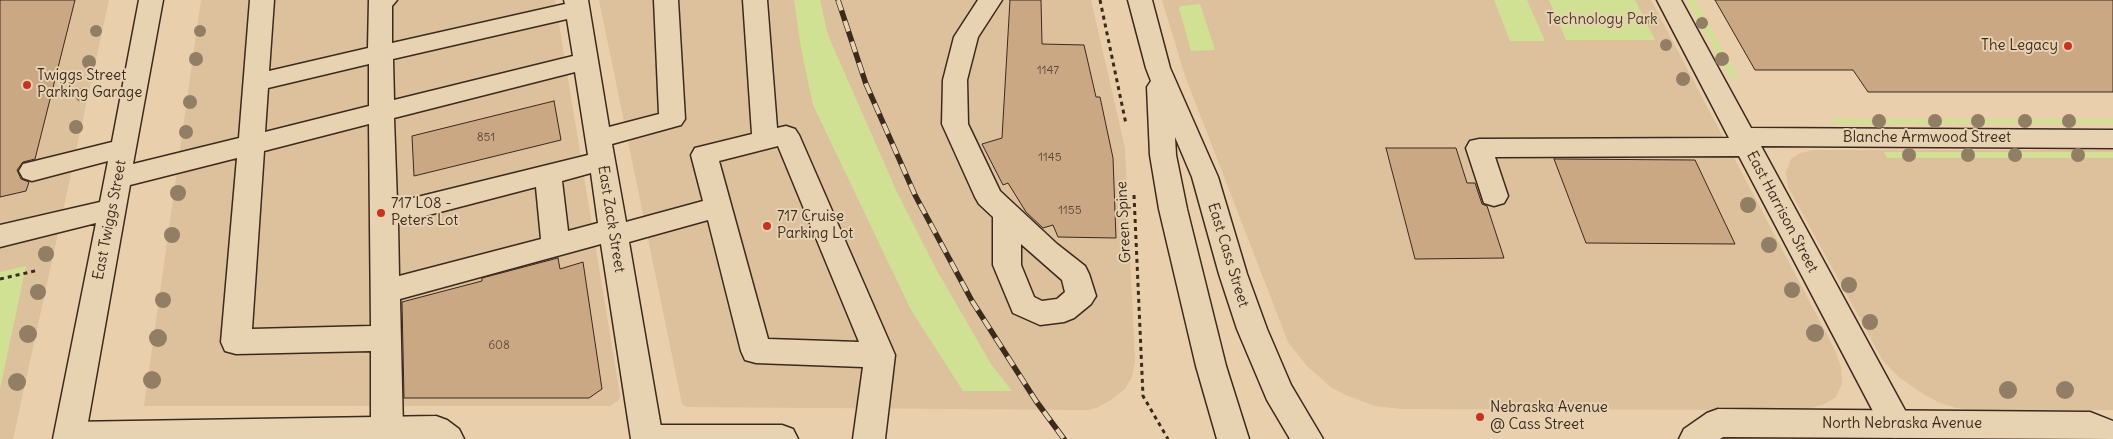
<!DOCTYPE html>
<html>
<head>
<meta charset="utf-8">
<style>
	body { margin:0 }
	canvas { display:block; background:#e9cfab }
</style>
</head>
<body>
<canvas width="2113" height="439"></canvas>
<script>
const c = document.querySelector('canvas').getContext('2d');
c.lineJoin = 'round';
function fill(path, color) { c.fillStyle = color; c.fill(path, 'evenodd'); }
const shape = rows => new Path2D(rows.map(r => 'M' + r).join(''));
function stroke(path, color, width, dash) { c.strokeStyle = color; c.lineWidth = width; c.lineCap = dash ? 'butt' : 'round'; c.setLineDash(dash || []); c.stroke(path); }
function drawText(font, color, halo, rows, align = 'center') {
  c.font = font + ' Delius,sans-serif'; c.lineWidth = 4; c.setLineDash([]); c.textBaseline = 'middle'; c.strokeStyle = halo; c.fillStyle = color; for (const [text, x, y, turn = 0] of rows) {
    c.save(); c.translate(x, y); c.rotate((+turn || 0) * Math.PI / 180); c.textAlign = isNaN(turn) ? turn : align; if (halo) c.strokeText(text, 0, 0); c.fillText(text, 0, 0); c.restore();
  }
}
fill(shape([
	[0,0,109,0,13,439,0,439],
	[201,0,555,0,620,395,619,400,610,406,144,406],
	[599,0,1091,0,1125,148,1135,361,1132,377,1125,389,1111,400,1096,408,1088,410,687,407,682,404],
	[1162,0,1651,0,1834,348,1841,367,1842,384,1835,398,1822,405,1803,410,1402,409,1375,406,1346,395,1332,388,1307,366,1288,342,1185,76],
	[1815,150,2113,150,2113,410,1974,410,1956,408,1938,402,1920,392,1900,378,1883,361,1788,187,1786,172,1791,159,1800,153]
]), '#ddc09c');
fill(shape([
	[794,0,820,0,828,35,896,190,935,267,991,364,1012,391,963,391,911,310,813,105,801,48],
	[1494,0,1527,0,1545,41,1510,41],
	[1549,0,1635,0,1655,40,1566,40],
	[1687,0,1695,0,1738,77,1730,77],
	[1200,4,1215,50,1191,51,1179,8,1181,6],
	[1831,119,2113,119,2113,124,1834,124],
	[1884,152,2113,152,2113,158,1887,158],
	[26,266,0,389,0,272]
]), '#d0e194');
const building = shape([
	[0,0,75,0,35,159,23,162,17,170,21,179,29,182,26,191,0,197,0,0],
	[1010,0,1041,0,1042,44,1084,45,1096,97,1100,97,1113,158,1116,238,1058,237,1053,225,1043,228,1026,212,1008,183,1003,185,982,144,1002,138,1010,0],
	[1715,0,2113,0,2113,92,1868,92,1853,70,1755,70,1715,0],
	[554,101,561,140,414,176,412,136,554,101],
	[1386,148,1456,148,1467,183,1475,183,1482,204,1487,206,1504,258,1415,259,1386,148],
	[1554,159,1695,160,1735,244,1586,243,1554,159],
	[558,258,560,269,583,262,602,389,589,398,404,398,402,302,482,281,482,278,558,258]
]);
fill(building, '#caa884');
stroke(building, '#3b2a1e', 1);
const minor = shape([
	[139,0,163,0,133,164,239,138,250,0,274,0,269,71,368,48,369,0,397,0,392,6,392,43,565,4,564,0,588,0,609,127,659,114,654,0,678,0,685,119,681,125,612,144,626,222,703,201,691,155,695,148,752,134,743,0,767,0,777,128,786,126,795,129,799,135,895,355,885,439,853,439,863,367,756,363,745,360,741,351,708,220,629,242,663,439,631,439,601,244,400,299,403,430,399,439,375,439,371,430,371,351,236,354,225,351,221,342,237,158,130,185,85,439,53,439,96,223,0,247,0,225,100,202,108,161,32,181,23,178,19,171,23,164,112,142,139,0],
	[567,19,573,56,394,100,393,59,567,19],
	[369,64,369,106,265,132,268,88,369,64],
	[575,72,588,155,397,202,394,118,575,72],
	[369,124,371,326,252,329,264,151,369,124],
	[778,146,859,342,768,339,719,161,778,146],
	[591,173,598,223,568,231,562,181,591,173],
	[536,187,541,239,399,276,398,223,536,187],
	[978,0,1002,0,978,37,967,80,968,124,1000,191,1057,244,1085,266,1089,274,1096,296,1091,304,1074,318,1064,322,1040,325,1013,313,993,265,993,217,979,204,975,197,942,124,943,80,954,37,978,0],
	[1021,244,1062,280,1065,292,1057,299,1042,301,1034,297,1021,265,1021,244],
	[1657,0,1681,0,1751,128,2113,130,2113,148,1761,146,1907,414,1912,424,1907,434,1896,438,1885,434,1739,156,1495,157,1508,196,1504,203,1494,206,1484,203,1466,148,1470,141,1479,139,1729,138,1657,0]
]);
const major = shape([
	[1128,0,1152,0,1170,68,1218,177,1247,274,1267,329,1291,385,1323,439,1290,439,1267,400,1237,329,1219,274,1192,177,1175,137,1176,155,1187,209,1226,366,1249,439,1217,439,1196,366,1159,209,1150,155,1147,87,1151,81,1146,68,1128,0],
	[1718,409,2090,412,2113,421,2113,439,1723,437,1720,439,1679,439,1684,429,1707,413,1718,409],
	[436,416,447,420,459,429,464,439,55,439,54,436,59,426,70,422,436,416],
	[657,425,782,425,793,429,798,439,641,439,646,429,657,425]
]);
stroke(minor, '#3b2a1e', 3);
stroke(major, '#3b2a1e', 3);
stroke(shape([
	[1100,0,1126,124],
	[1134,195,1143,396,1168,439],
	[0,279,39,270]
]), '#3b2a1e', 3, [4, 4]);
fill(minor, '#e7d2b1');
fill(major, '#e7d2b1');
const rail = shape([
	[838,0,866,84,915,195,972,301,1036,401,1064,439]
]);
stroke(rail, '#3b2a1e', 5.5);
stroke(rail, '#e7d2b1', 4, [11]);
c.fillStyle = '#927e64';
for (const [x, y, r] of [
	[1652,19,6],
	[1702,23,6],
	[96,31,6],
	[200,31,6],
	[1666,45,6],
	[196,59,7],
	[1722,59,7],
	[89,62,7],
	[1683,79,7],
	[82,95,7],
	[190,102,7],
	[1879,121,7],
	[1935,121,7],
	[1978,121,7],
	[2025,121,7],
	[2069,121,7],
	[76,127,7],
	[186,132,7],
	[1909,155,7],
	[1968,155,7],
	[2015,155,7],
	[2078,155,7],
	[178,193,8],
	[1748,205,8],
	[172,235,8],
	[1769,245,8],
	[46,254,8],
	[1849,285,8],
	[1792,290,8],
	[38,292,8],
	[163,300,8],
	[1870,322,8],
	[1815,333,9],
	[28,334,9],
	[158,338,9],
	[152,380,9],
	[17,382,9],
	[2008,390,9],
	[2065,390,9]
]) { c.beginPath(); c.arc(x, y, r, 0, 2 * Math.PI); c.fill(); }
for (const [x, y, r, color] of [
	[2068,46,5,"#c8321e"],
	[27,85,5,"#c8321e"],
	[381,213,5,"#c8321e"],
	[767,226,5,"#c8321e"],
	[1480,417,5,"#c8321e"]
]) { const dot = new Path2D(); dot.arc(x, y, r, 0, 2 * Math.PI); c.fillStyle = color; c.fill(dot); stroke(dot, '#e7d2b1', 2); }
drawText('12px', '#5f4a38', null, [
	["1147",1048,71],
	["851",486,138],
	["1145",1050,158],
	["1155",1070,211],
	["608",499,346]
]);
drawText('15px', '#4a3c2a', '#e7d2b1', [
	["Technology Park",1602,20]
]);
drawText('15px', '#3b2a1e', '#e7d2b1', [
	["The Legacy",2058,46,"right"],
	["Twiggs Street",37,76],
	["Parking Garage",37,93],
	["717 L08 -",391,204],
	["Peters Lot",391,221],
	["717 Cruise",777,217],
	["Parking Lot",777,234],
	["Nebraska Avenue",1490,408],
	["@ Cass Street",1490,425]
], 'left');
drawText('15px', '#3b2a1e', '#e7d2b1', [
	["Blanche Armwood Street",1927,138],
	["East Harrison Street",1782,212,62],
	["East Zack Street",611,219,81],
	["East Twiggs Street",110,220,-79],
	["Green Spine",1124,222,-93],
	["East Cass Street",1228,255,73],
	["North Nebraska Avenue",1902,424]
]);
</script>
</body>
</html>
